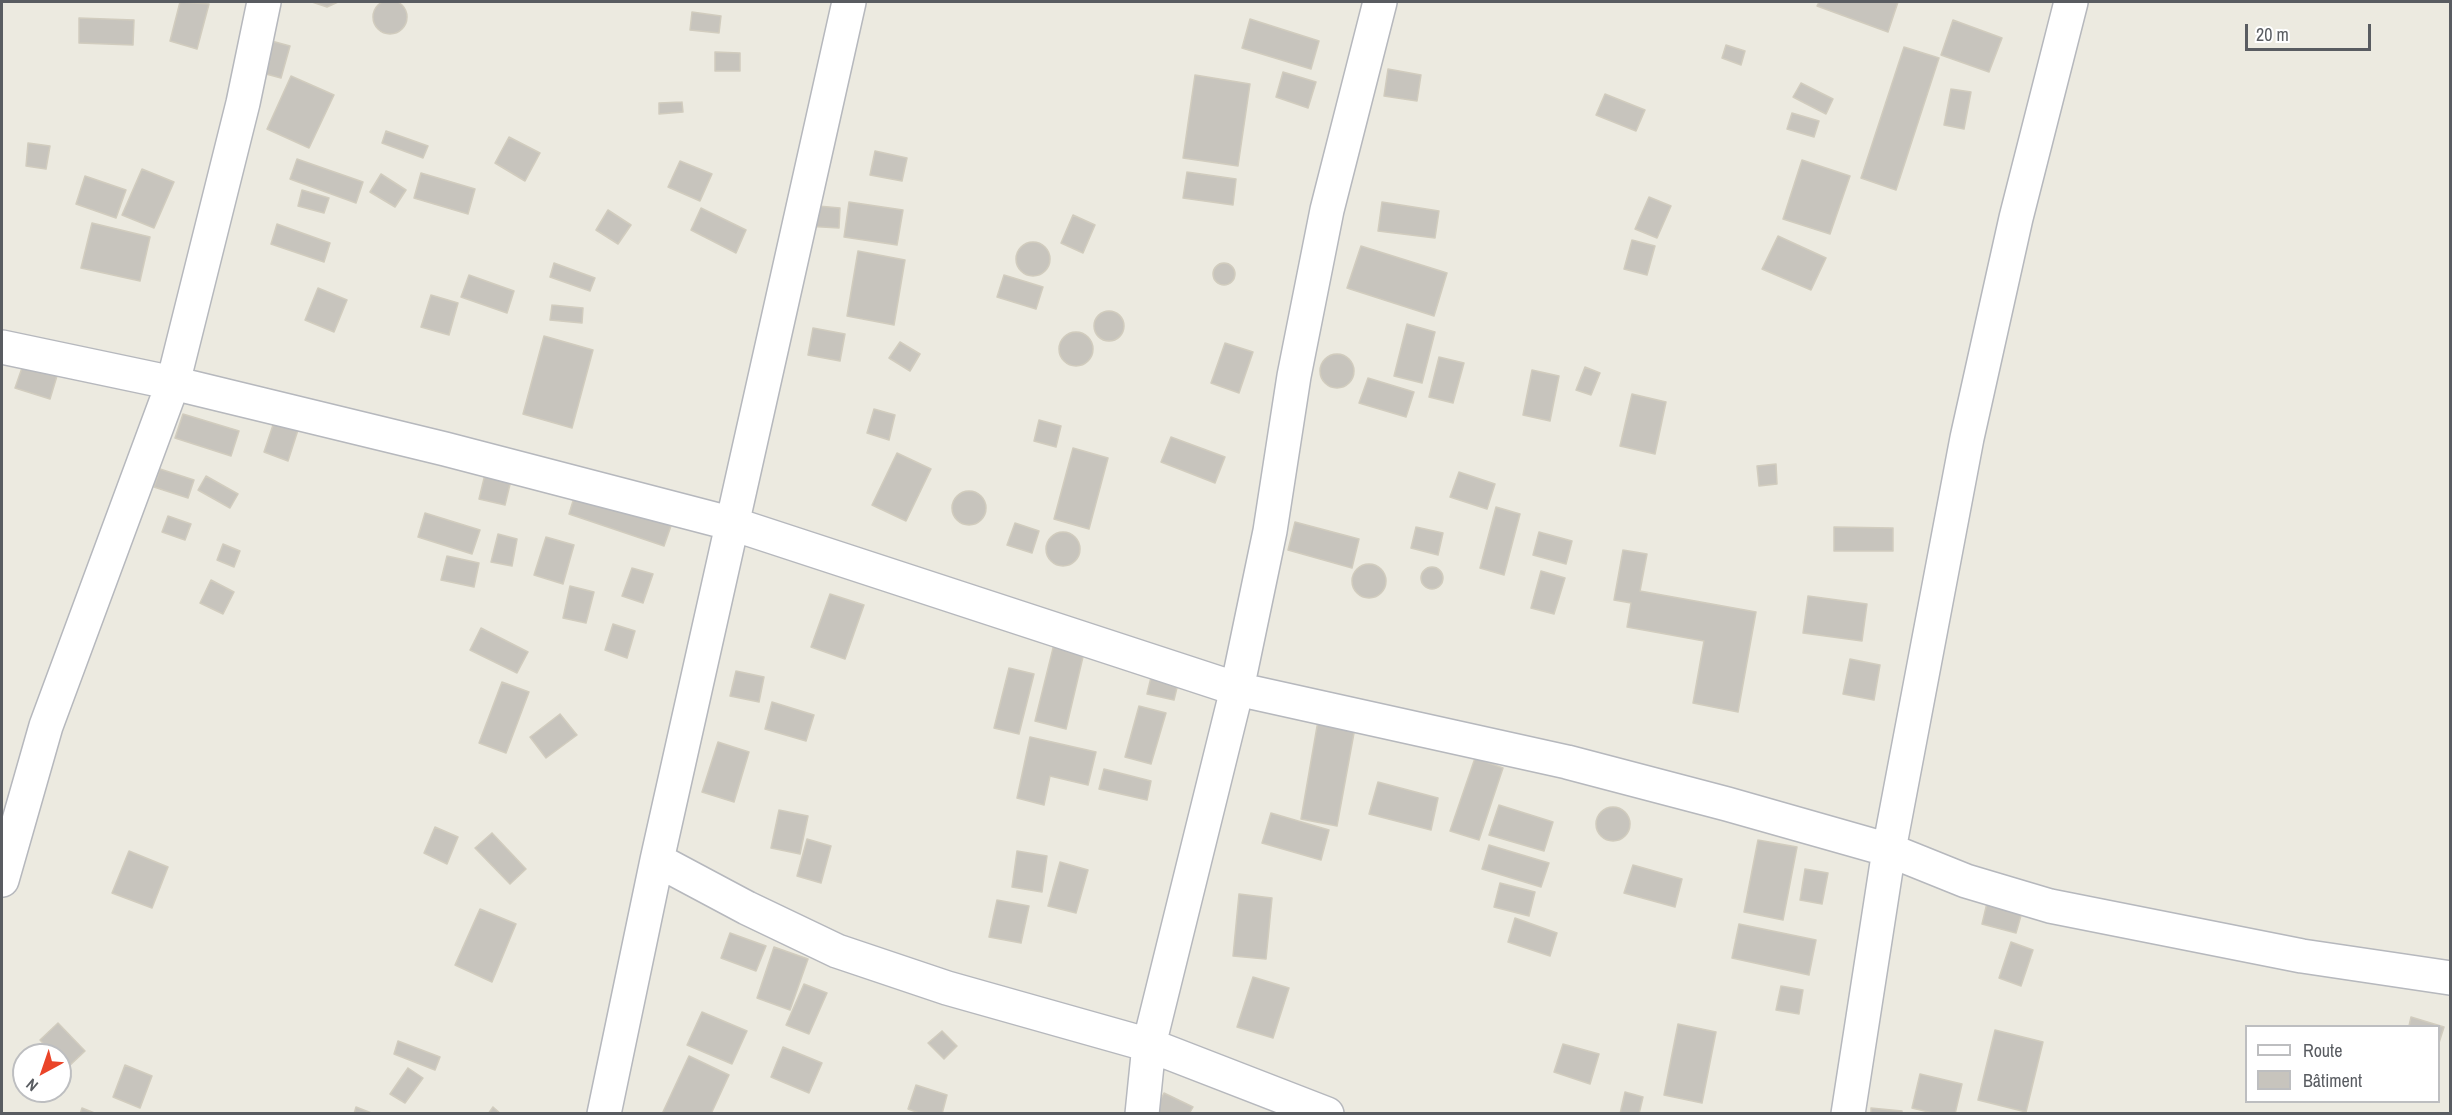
<!DOCTYPE html>
<html>
<head>
<meta charset="utf-8">
<style>
	body { margin:0 }
	#map { position:relative; width:2452px; height:1115px; overflow:hidden; background:#eceae0; font-family:"Archivo Narrow",sans-serif }
	canvas { display:block }
	.frame { position:absolute; inset:0; border:3px solid #595c61; pointer-events:none }
	.legend { position:absolute; left:2245px; top:1025px; width:195px; height:78px; box-sizing:border-box; background:#fff; border:2px solid #bdbec0; margin:0; padding:8px 10px; list-style:none; font-size:18px; color:#595c61 }
	.legend li { display:flex; align-items:center; gap:12px; height:30px }
	.legend b { width:30px; border:2px solid #bdbec0 }
	.north { position:absolute; left:12px; top:1043px; width:60px; height:60px; box-sizing:border-box; background:#fff; border:2px solid #bdbec0; border-radius:50%; rotate:220deg; font-size:16px; font-weight:700; line-height:24px; text-align:center; color:#595c61 }
	.north::after { content:''; display:block; margin:auto; width:21px; height:27px; background:#ea4428; clip-path:polygon(50% 0,100% 100%,50% 72%,0 100%) }
	.scale { position:absolute; left:2245px; top:24px; width:126px; height:27px; box-sizing:border-box; border:3px solid #595c61; border-top:0; padding-left:8px; font-size:18px; line-height:21px; white-space:nowrap; color:#595c61; -webkit-text-stroke:4px #fff; paint-order:stroke }
</style>
</head>
<body>
<div id="map">
<canvas width="2452" height="1115"></canvas>
<div class="frame"></div>
<ul class="legend">
<li><b style="height:8px;background:#fff"></b>Route</li>
<li><b style="height:16px;background:#c7c4bd"></b>Bâtiment</li>
</ul>
<div class="north">N</div>
<div class="scale">20 m</div>
</div>
<script>
const c = document.querySelector('canvas').getContext('2d');
c.lineJoin = 'round';
function fill(path, color) { c.fillStyle = color; c.fill(path, 'evenodd'); }
const shape = rows => new Path2D(rows.map(r => 'M' + r).join(''));
function stroke(path, color, width, dash) { c.strokeStyle = color; c.lineWidth = width; c.lineCap = dash ? 'butt' : 'round'; c.setLineDash(dash || []); c.stroke(path); }
const building = shape([
	'373 17a17 17 0 1 1 34 0a17 17 0 1 1-34 0Z',
	[180,2,209,4,197,49,170,41,180,2],
	[312,2,338,2,327,7,312,2],
	[1819,2,1898,2,1888,32,1817,6,1819,2],
	[692,12,721,16,719,33,690,30,692,12],
	[79,18,134,20,133,45,79,43,79,18],
	[1250,19,1319,41,1311,69,1242,48,1250,19],
	[1953,20,2002,38,1989,72,1941,55,1953,20],
	[264,39,290,46,281,78,255,71,264,39],
	[1726,45,1745,51,1741,65,1722,58,1726,45],
	[1904,47,1939,58,1896,190,1861,178,1904,47],
	[715,52,740,53,740,71,715,71,715,52],
	[1388,69,1421,75,1417,101,1384,96,1388,69],
	[1283,72,1316,82,1308,108,1276,97,1283,72],
	[1195,75,1250,84,1238,166,1183,158,1195,75],
	[291,76,334,95,309,148,267,129,291,76],
	[1801,83,1833,99,1826,114,1793,97,1801,83],
	[1951,89,1971,92,1964,129,1944,125,1951,89],
	[1605,94,1645,110,1636,131,1596,115,1605,94],
	[682,102,683,112,659,114,659,103,682,102],
	[1792,113,1819,121,1814,137,1787,129,1792,113],
	[386,131,428,146,423,158,382,143,386,131],
	[509,137,540,153,525,181,495,163,509,137],
	[28,143,50,146,46,169,26,166,28,143],
	[875,151,907,158,902,181,870,175,875,151],
	[297,159,363,182,356,203,290,179,297,159],
	[1802,160,1850,176,1830,234,1783,219,1802,160],
	[680,161,712,174,700,201,668,187,680,161],
	[142,169,174,182,154,228,122,215,142,169],
	[1187,172,1236,179,1233,205,1183,198,1187,172],
	[421,173,475,189,468,214,414,198,421,173],
	[381,174,406,190,395,207,370,192,381,174],
	[85,176,126,190,116,218,76,204,85,176],
	[302,190,329,198,324,213,298,206,302,190],
	[1649,197,1671,206,1657,238,1635,229,1649,197],
	[849,202,903,210,897,245,844,237,849,202],
	[1382,202,1439,211,1435,238,1378,231,1382,202],
	[807,205,840,208,839,228,805,226,807,205],
	[701,208,746,230,736,253,691,230,701,208],
	[608,210,631,225,618,244,596,230,608,210],
	[1073,215,1095,225,1083,253,1061,243,1073,215],
	[92,223,150,237,140,281,81,268,92,223],
	[277,224,330,243,324,262,271,244,277,224],
	[1778,236,1826,258,1811,290,1762,269,1778,236],
	[1632,240,1655,246,1647,275,1624,269,1632,240],
	'1016 259a17 17 0 1 1 34 0a17 17 0 1 1-34 0Z',
	[1361,246,1447,273,1434,316,1347,288,1361,246],
	[858,251,905,260,894,325,847,316,858,251],
	[554,263,595,278,590,291,550,277,554,263],
	'1213 274a11 11 0 1 1 22 0a11 11 0 1 1-22 0Z',
	[469,275,514,291,507,313,461,297,469,275],
	[1004,275,1043,287,1036,309,997,297,1004,275],
	[318,288,347,300,334,332,305,320,318,288],
	[431,295,458,303,449,335,421,327,431,295],
	[552,305,583,308,582,323,550,320,552,305],
	'1094 326a15 15 0 1 1 30 0a15 15 0 1 1-30 0Z',
	[1407,324,1435,332,1422,383,1394,376,1407,324],
	[813,328,845,334,840,361,808,355,813,328],
	'1059 349a17 17 0 1 1 34 0a17 17 0 1 1-34 0Z',
	[544,336,593,350,572,428,523,414,544,336],
	[900,342,920,354,910,371,889,358,900,342],
	[1225,343,1253,352,1239,393,1211,383,1225,343],
	'1320 371a17 17 0 1 1 34 0a17 17 0 1 1-34 0Z',
	[1439,357,1464,363,1453,403,1429,397,1439,357],
	[23,365,57,376,50,399,15,388,23,365],
	[1585,367,1600,373,1591,395,1576,390,1585,367],
	[1532,370,1559,376,1550,421,1523,415,1532,370],
	[1368,378,1414,392,1406,417,1359,403,1368,378],
	[1632,394,1666,402,1655,454,1620,446,1632,394],
	[874,409,895,415,889,440,867,433,874,409],
	[183,414,239,431,231,456,175,438,183,414],
	[1039,420,1061,426,1056,447,1034,441,1039,420],
	[274,422,298,430,288,461,264,452,274,422],
	[1171,437,1225,457,1215,483,1161,462,1171,437],
	[1073,448,1108,458,1089,529,1054,519,1073,448],
	[897,453,931,469,906,521,872,505,897,453],
	[1776,464,1777,484,1759,486,1757,466,1776,464],
	[487,466,513,472,505,505,479,499,487,466],
	[160,469,194,480,188,498,154,487,160,469],
	[1459,472,1495,484,1487,509,1450,497,1459,472],
	[206,476,238,494,230,508,198,490,206,476],
	[577,488,673,520,664,546,569,514,577,488],
	'952 508a17 17 0 1 1 34 0a17 17 0 1 1-34 0Z',
	[1496,507,1520,514,1504,575,1480,568,1496,507],
	[425,513,480,530,472,554,418,537,425,513],
	[168,516,191,524,185,540,162,532,168,516],
	[1295,522,1359,539,1352,568,1288,550,1295,522],
	[1015,523,1039,531,1032,553,1007,545,1015,523],
	[1416,527,1443,533,1438,555,1411,548,1416,527],
	[1834,527,1893,528,1893,551,1834,551,1834,527],
	'1046 549a17 17 0 1 1 34 0a17 17 0 1 1-34 0Z',
	[1539,532,1572,541,1566,564,1533,555,1539,532],
	[498,534,517,539,512,566,491,562,498,534],
	[546,537,574,545,563,584,534,575,546,537],
	[223,544,240,551,234,567,217,560,223,544],
	[1623,550,1647,554,1640,591,1756,612,1738,712,1693,703,1704,641,1627,627,1631,603,1614,600,1623,550],
	[447,556,479,563,474,587,441,580,447,556],
	'1352 581a17 17 0 1 1 34 0a17 17 0 1 1-34 0Z',
	'1421 578a11 11 0 1 1 22 0a11 11 0 1 1-22 0Z',
	[632,568,653,574,643,603,622,596,632,568],
	[1541,571,1565,578,1554,614,1531,608,1541,571],
	[211,580,234,592,223,614,200,603,211,580],
	[570,586,594,592,586,623,563,618,570,586],
	[830,594,864,605,845,659,811,647,830,594],
	[1808,596,1867,604,1862,641,1803,633,1808,596],
	[613,624,635,631,627,658,605,650,613,624],
	[481,628,528,652,517,673,470,650,481,628],
	[1056,636,1086,644,1066,729,1035,721,1056,636],
	[1850,659,1880,665,1874,700,1843,694,1850,659],
	[1009,668,1034,674,1019,734,994,728,1009,668],
	[1153,669,1180,675,1174,700,1147,694,1153,669],
	[736,671,764,677,759,702,730,696,736,671],
	[502,682,529,692,506,753,479,743,502,682],
	[772,702,814,715,806,741,765,729,772,702],
	[1139,706,1166,713,1151,764,1125,757,1139,706],
	[560,714,577,735,546,758,530,737,560,714],
	[1319,715,1356,722,1337,826,1301,819,1319,715],
	[1030,737,1096,752,1088,785,1050,776,1044,805,1017,798,1030,737],
	[718,742,749,752,734,802,702,792,718,742],
	[1475,758,1503,768,1479,840,1450,831,1475,758],
	[1104,769,1151,781,1147,800,1099,789,1104,769],
	[1378,782,1438,798,1431,830,1369,814,1378,782],
	[1499,805,1553,822,1544,851,1489,835,1499,805],
	'1596 824a17 17 0 1 1 34 0a17 17 0 1 1-34 0Z',
	[779,810,808,816,800,854,771,848,779,810],
	[1271,813,1329,830,1321,860,1262,843,1271,813],
	[435,827,458,837,447,864,424,853,435,827],
	[492,833,526,869,510,884,475,848,492,833],
	[807,839,831,846,821,883,797,876,807,839],
	[1758,840,1797,847,1783,920,1744,912,1758,840],
	[1489,845,1549,863,1541,887,1482,869,1489,845],
	[129,851,168,867,152,908,112,893,129,851],
	[1017,851,1047,856,1042,892,1012,887,1017,851],
	[1060,862,1088,870,1076,913,1048,906,1060,862],
	[1633,865,1682,879,1675,907,1624,893,1633,865],
	[1805,869,1828,873,1822,904,1800,900,1805,869],
	[1500,883,1535,892,1529,916,1494,907,1500,883],
	[1239,894,1272,898,1266,959,1233,956,1239,894],
	[997,900,1029,906,1021,943,989,937,997,900],
	[1987,903,2022,912,2016,933,1982,924,1987,903],
	[480,909,516,924,492,982,455,965,480,909],
	[1515,918,1557,933,1550,956,1508,942,1515,918],
	[1739,924,1816,940,1809,975,1732,958,1739,924],
	[730,933,766,946,756,971,721,958,730,933],
	[2011,942,2033,950,2021,986,1999,978,2011,942],
	[774,947,808,959,790,1010,757,998,774,947],
	[1253,977,1289,988,1273,1038,1237,1027,1253,977],
	[804,984,827,993,809,1034,786,1025,804,984],
	[1781,986,1803,990,1799,1014,1776,1010,1781,986],
	[702,1012,747,1031,732,1064,687,1045,702,1012],
	[2411,1017,2444,1027,2438,1046,2438,1026,2409,1026,2411,1017],
	[58,1023,85,1051,67,1068,60,1061,60,1055,54,1055,40,1040,58,1023],
	[1678,1024,1716,1032,1702,1103,1664,1095,1678,1024],
	[1995,1030,2043,1042,2026,1112,1978,1100,1995,1030],
	[942,1031,957,1046,944,1059,928,1043,942,1031],
	[398,1041,440,1057,435,1070,394,1054,398,1041],
	[1563,1044,1599,1054,1590,1084,1554,1072,1563,1044],
	[783,1047,822,1063,809,1093,771,1077,783,1047],
	[689,1056,729,1075,711,1114,662,1114,689,1056],
	[125,1065,152,1076,140,1108,113,1097,125,1065],
	[408,1068,423,1078,405,1103,390,1094,408,1068],
	[1920,1074,1962,1084,1955,1114,1937,1114,1912,1108,1920,1074],
	[916,1085,947,1095,942,1114,922,1114,908,1109,916,1085],
	[1625,1092,1643,1097,1639,1114,1620,1114,1625,1092],
	[1164,1093,1193,1107,1189,1114,1154,1113,1164,1093],
	[356,1107,374,1114,354,1114,356,1107],
	[493,1107,501,1114,488,1114,493,1107],
	[82,1108,97,1114,80,1114,82,1108],
	[1871,1108,1902,1111,1902,1114,1871,1114,1871,1108]
]);
fill(building, '#c7c4bd');
stroke(building, '#d1ccbe', 1.5);
const minor = shape([
	[2,347,173,383,445,449,733,524,1237,689,1270,531,1294,376,1327,210,1380,2],
	[657,860,747,908,837,951,947,988,1149,1045,1327,1114],
	[2,880,46,726,173,383,243,103,264,2],
	[604,1114,657,860,849,2],
	[1142,1114,1149,1045,1237,689,1567,762,1727,804,1889,850,1966,881,2050,906,2302,956,2450,978],
	[1848,1114,1889,850,1967,438,2016,218,2071,2]
]);
stroke(minor, '#b6b8bd', 36);
stroke(minor, '#fff', 33);
</script>
</body>
</html>
